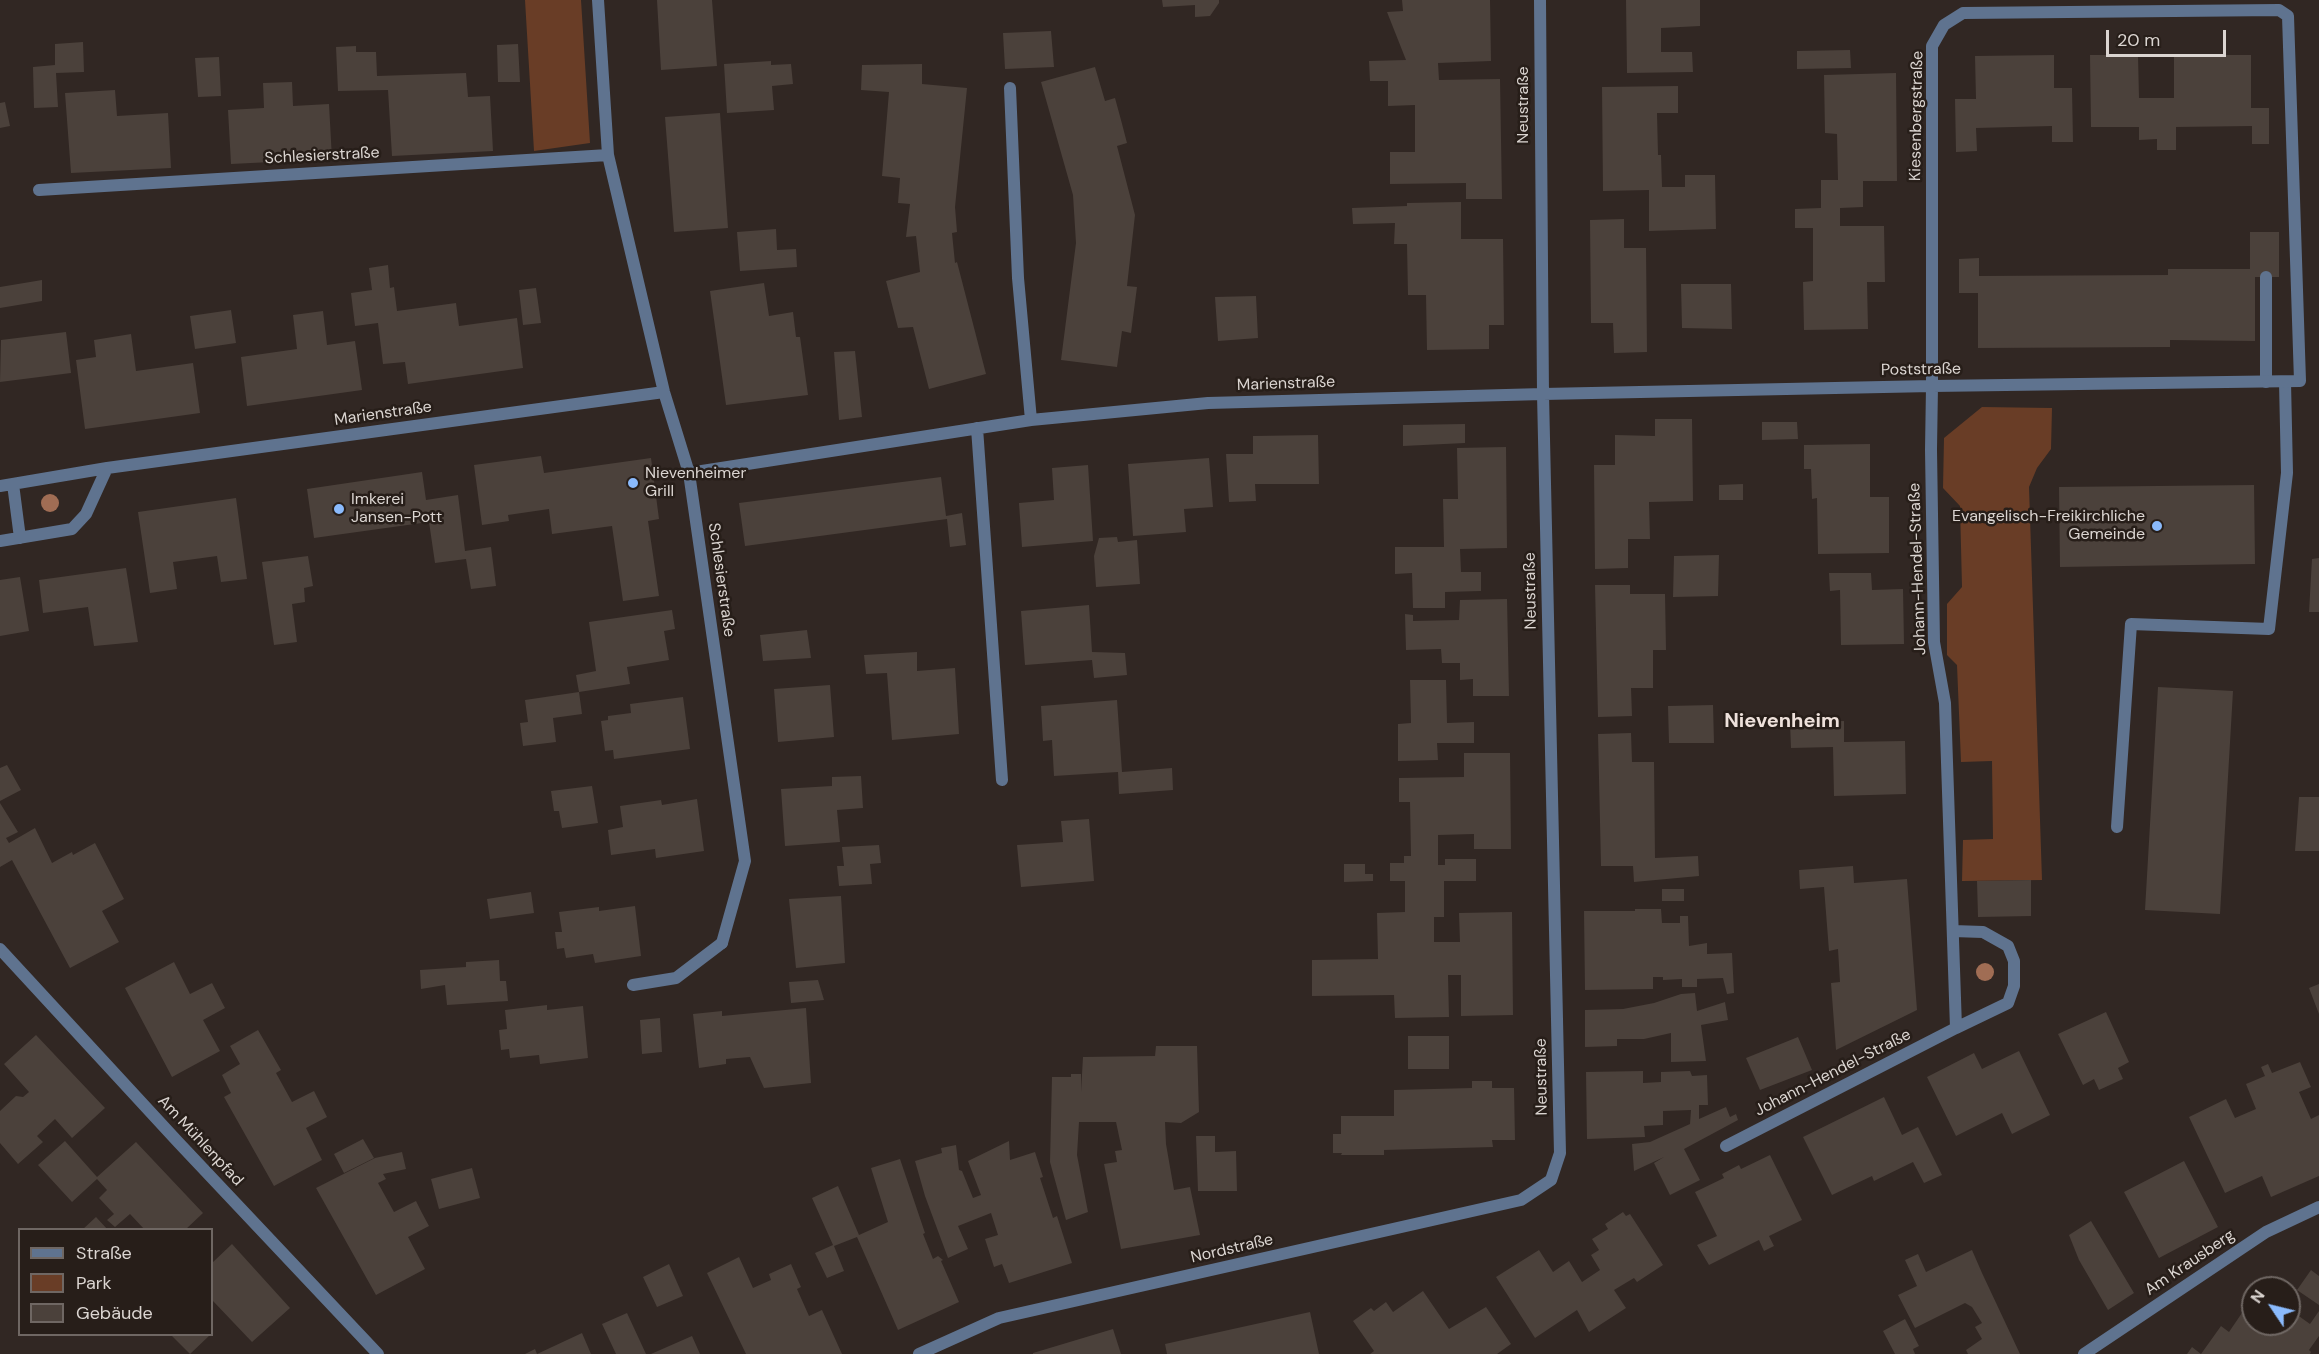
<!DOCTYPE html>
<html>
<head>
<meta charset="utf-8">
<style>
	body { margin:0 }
	#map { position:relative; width:2319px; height:1354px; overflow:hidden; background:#312723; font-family:"DM Sans",sans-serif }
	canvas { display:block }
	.legend { position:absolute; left:18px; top:1228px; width:195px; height:108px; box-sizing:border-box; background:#271e19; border:2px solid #6f6763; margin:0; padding:8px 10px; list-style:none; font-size:18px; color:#dbd5d1 }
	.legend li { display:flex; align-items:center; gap:12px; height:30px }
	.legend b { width:30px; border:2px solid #6f6763 }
	.north { position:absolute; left:2241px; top:1276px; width:60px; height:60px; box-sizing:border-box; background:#271e19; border:2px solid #6f6763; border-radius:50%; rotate:305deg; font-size:16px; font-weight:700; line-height:24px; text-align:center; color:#dbd5d1 }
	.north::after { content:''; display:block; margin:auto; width:21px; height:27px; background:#8abafc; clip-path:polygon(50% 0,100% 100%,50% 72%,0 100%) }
	.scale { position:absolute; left:2106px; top:30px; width:120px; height:27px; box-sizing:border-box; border:3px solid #dbd5d1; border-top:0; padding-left:8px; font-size:18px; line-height:21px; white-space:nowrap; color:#dbd5d1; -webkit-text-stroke:4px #271e19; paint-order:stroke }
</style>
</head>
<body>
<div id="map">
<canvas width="2319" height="1354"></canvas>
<ul class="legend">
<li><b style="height:8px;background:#5f738f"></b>Straße</li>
<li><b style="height:16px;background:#693d26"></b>Park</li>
<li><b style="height:16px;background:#4b413b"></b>Gebäude</li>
</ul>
<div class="north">N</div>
<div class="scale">20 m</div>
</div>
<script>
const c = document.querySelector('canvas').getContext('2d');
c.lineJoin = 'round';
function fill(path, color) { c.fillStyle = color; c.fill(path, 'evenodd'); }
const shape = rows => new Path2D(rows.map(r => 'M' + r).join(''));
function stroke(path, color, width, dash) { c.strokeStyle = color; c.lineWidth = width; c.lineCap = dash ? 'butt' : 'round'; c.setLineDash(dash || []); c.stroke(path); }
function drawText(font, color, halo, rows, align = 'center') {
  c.font = font + ' "DM Sans",sans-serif'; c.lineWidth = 5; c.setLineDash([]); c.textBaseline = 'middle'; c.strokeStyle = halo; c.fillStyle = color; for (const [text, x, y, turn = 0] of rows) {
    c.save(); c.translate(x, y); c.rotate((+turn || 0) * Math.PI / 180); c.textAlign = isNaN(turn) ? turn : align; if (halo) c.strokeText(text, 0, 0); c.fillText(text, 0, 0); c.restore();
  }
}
fill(shape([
	[525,0,581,0,590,143,534,151],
	[1982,407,2052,408,2051,449,2037,468,2029,487,2042,880,1962,881,1963,840,1993,839,1992,761,1961,762,1957,665,1947,655,1947,604,1962,587,1960,506,1943,488,1944,438]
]), '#693d26');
fill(shape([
	[657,0,712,0,717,66,661,70],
	[1162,0,1219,0,1219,3,1210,16,1195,17,1195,5,1163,7],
	[1402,0,1490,0,1491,61,1438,63,1439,80,1500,79,1502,199,1466,199,1466,183,1390,184,1390,152,1415,152,1415,105,1388,106,1388,81,1370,81,1369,61,1406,60,1387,12,1403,11],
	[1626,0,1700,0,1700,26,1661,28,1661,52,1692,52,1693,72,1627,73],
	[1051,31,1054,67,1005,69,1003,33],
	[83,42,84,72,56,73,58,107,34,108,33,67,55,65,55,44],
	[518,44,520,82,498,82,497,45],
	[356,46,356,52,376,52,377,76,466,73,468,97,490,96,493,151,392,156,388,90,338,91,336,47],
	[1850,50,1851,68,1797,69,1797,51],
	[2054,55,2054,88,2072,88,2073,142,2052,142,2052,126,1976,128,1977,151,1956,152,1955,99,1976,99,1975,56],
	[2090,55,2138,55,2139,98,2174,98,2174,55,2251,55,2251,108,2269,108,2269,144,2252,144,2252,126,2176,127,2176,150,2157,150,2157,139,2139,140,2139,127,2091,127],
	[219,57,221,96,198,97,195,58],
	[771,61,771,65,791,64,793,84,772,86,774,110,727,113,724,64],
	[922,64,922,84,967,88,955,207,957,232,952,233,955,263,957,262,986,374,929,389,913,327,898,328,886,281,920,272,916,236,906,237,910,204,898,203,900,178,882,176,889,92,861,90,862,65],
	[1095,67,1105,101,1115,98,1121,120,1127,143,1117,146,1135,215,1127,286,1137,287,1131,333,1122,331,1117,367,1061,360,1076,243,1073,195,1041,82],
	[1896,73,1897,181,1863,181,1863,207,1840,208,1840,226,1884,226,1885,282,1867,282,1868,329,1804,330,1803,282,1813,281,1813,228,1795,228,1795,209,1821,208,1821,180,1838,180,1837,134,1825,133,1824,75],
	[292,82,293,106,329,104,332,159,231,164,228,110,264,108,263,83],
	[1678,86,1678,113,1657,113,1658,155,1661,155,1662,187,1685,187,1685,175,1715,175,1716,229,1649,231,1649,190,1603,191,1602,87],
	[115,90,117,116,168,113,171,168,71,173,65,93],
	[5,102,10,126,0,128,0,103],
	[720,113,728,228,674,232,665,117],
	[1461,202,1461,239,1503,239,1504,325,1489,325,1489,349,1427,350,1426,295,1408,295,1407,244,1394,244,1395,223,1353,224,1352,208,1407,206,1407,203],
	[1624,219,1624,248,1646,248,1647,352,1614,353,1613,323,1591,323,1590,220],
	[776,229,777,250,796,249,797,267,740,271,737,232],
	[2250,232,2279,232,2279,277,2255,277,2255,341,2170,340,2170,347,1978,348,1978,293,1959,293,1959,259,1979,258,1979,276,2168,275,2168,269,2250,269],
	[388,265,390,288,394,287,397,311,456,303,459,326,517,318,523,368,408,384,405,362,383,364,378,323,355,326,351,293,372,290,369,268],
	[42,280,42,301,0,308,0,287],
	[764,283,769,316,793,312,796,337,800,337,808,395,726,405,710,291],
	[1681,284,1731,284,1732,329,1682,328],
	[536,288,541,323,523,325,519,290],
	[1256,296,1258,338,1218,341,1215,297],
	[231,310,236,343,195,349,190,316],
	[323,311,327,345,355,341,362,390,247,406,241,357,297,349,293,315],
	[66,332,71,373,0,382,1,340],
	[131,334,136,371,193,363,200,413,85,429,76,360,96,357,94,340],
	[855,351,862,417,839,420,834,352],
	[1655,419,1692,419,1693,501,1649,502,1650,539,1628,539,1628,568,1595,569,1594,465,1615,465,1615,435,1655,436],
	[1762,422,1797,422,1798,439,1762,440],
	[1465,424,1465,443,1403,446,1403,425],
	[1318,435,1319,484,1255,484,1256,501,1229,502,1226,454,1253,454,1253,436],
	[1870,444,1870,497,1889,497,1889,553,1818,554,1817,498,1812,499,1811,469,1804,469,1804,445],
	[1506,447,1507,548,1460,549,1461,572,1481,572,1481,591,1445,592,1445,608,1413,608,1412,573,1395,574,1395,547,1444,547,1443,499,1458,499,1457,448],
	[541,456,544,473,651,458,659,519,648,521,659,596,623,601,612,526,552,534,549,509,508,515,509,521,482,525,474,465],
	[1209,458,1213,507,1184,509,1186,532,1133,536,1128,464],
	[1088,465,1093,541,1022,547,1019,503,1054,500,1052,468],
	[422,472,426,500,458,495,465,551,491,547,496,586,471,589,466,559,435,563,429,522,314,538,307,489],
	[941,477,946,516,962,513,966,545,950,547,947,519,745,546,739,503],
	[1743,484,1743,500,1719,500,1719,485],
	[2254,485,2255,564,2060,567,2059,487],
	[236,498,247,579,221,582,217,556,173,562,177,589,150,593,138,512],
	[1117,537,1118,542,1137,540,1140,584,1096,587,1094,556,1099,538],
	[1719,555,1718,596,1673,597,1674,556],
	[308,556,313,586,304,588,305,602,292,604,297,642,274,645,262,562],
	[2319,558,2319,612,2309,612,2312,559],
	[126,568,138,642,94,646,88,607,43,613,39,580],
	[1829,573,1871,573,1872,590,1903,589,1904,644,1841,645,1840,590,1830,591],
	[20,577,29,631,0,636,0,580],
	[1595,585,1630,585,1630,594,1665,594,1666,650,1653,650,1653,688,1631,688,1632,716,1598,717],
	[1507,599,1509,696,1473,696,1473,679,1460,680,1460,663,1442,663,1441,649,1406,650,1405,614,1413,615,1413,621,1459,620,1460,600],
	[1089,605,1092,652,1125,653,1127,675,1094,678,1092,660,1025,665,1021,611],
	[672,610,675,629,664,631,669,660,627,667,630,684,579,692,582,714,553,718,556,742,523,746,520,723,528,722,525,700,579,692,576,675,596,671,589,622],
	[807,630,811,658,763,661,760,635],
	[917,652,917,671,955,668,959,734,892,740,887,673,866,674,864,655],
	[1410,680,1446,680,1447,723,1474,722,1474,743,1437,743,1438,760,1398,761,1398,724,1411,723],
	[830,685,834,737,778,742,774,689],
	[2158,687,2233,691,2220,914,2145,910],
	[683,697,690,749,614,759,613,750,605,751,601,721,608,720,608,716,631,713,630,704],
	[1117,700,1122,772,1172,768,1173,790,1119,794,1118,772,1054,776,1052,740,1043,741,1041,706],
	[1713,705,1714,743,1669,743,1668,706],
	[1844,721,1844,742,1905,741,1906,794,1834,796,1833,747,1791,748,1790,723],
	[1631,733,1632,762,1654,762,1655,858,1698,856,1699,876,1634,882,1633,866,1601,866,1598,734],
	[1464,753,1510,753,1511,849,1474,849,1474,834,1438,835,1438,865,1445,865,1445,859,1476,859,1476,881,1444,881,1444,917,1434,917,1434,942,1460,942,1459,913,1512,912,1513,1015,1461,1016,1461,975,1448,975,1449,1017,1395,1018,1394,995,1312,996,1312,960,1378,959,1377,913,1405,912,1405,881,1390,881,1390,863,1404,863,1404,856,1411,856,1410,802,1399,802,1399,778,1464,777],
	[7,765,21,790,0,801,0,768],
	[861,776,863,808,837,810,840,842,785,846,781,789,832,786,832,777],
	[592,786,598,823,562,828,559,811,554,811,551,791],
	[2299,797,2319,797,2319,851,2295,851],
	[697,799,704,851,656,858,655,849,611,855,608,830,623,827,620,806,661,800,662,805],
	[0,803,18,832,6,838,9,843,35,828,52,863,72,852,73,855,95,843,124,899,102,911,119,942,70,968,12,860,0,867],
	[1089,819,1094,881,1021,887,1017,845,1063,842,1061,821],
	[879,845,881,863,870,864,872,884,839,886,837,866,844,866,842,847],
	[1344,864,1365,864,1365,874,1373,874,1373,881,1344,882],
	[1853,866,1854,883,1907,879,1917,1010,1836,1050,1831,983,1840,982,1838,949,1829,951,1824,887,1800,889,1799,870],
	[2031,880,2031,916,1978,917,1977,881],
	[1662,889,1684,889,1684,901,1662,901],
	[531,892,534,913,490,919,487,899],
	[841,896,845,963,796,968,789,899],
	[635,906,641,956,595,963,593,954,566,958,564,948,557,949,555,932,562,932,559,912,599,907,599,911],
	[1635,909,1661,909,1662,923,1680,923,1680,916,1688,916,1689,946,1707,943,1707,954,1732,953,1734,993,1727,994,1723,978,1697,979,1697,987,1682,987,1682,979,1663,980,1663,977,1653,977,1653,989,1585,990,1584,911,1635,911],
	[499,960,500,981,506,981,508,1001,447,1005,445,985,421,989,420,970,466,967,466,962],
	[174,962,190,994,212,983,225,1008,203,1020,220,1051,172,1077,125,988],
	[818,980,824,1000,791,1003,789,982],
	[2319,984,2319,1014,2309,988],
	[1695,993,1697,1011,1725,1002,1728,1020,1701,1025,1706,1061,1671,1062,1671,1033,1644,1039,1617,1039,1617,1046,1585,1047,1585,1010,1623,1009,1654,1003,1681,994],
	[547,1005,547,1010,583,1006,588,1058,540,1064,539,1055,510,1058,509,1049,501,1050,499,1030,507,1029,505,1010],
	[806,1008,811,1083,764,1088,750,1057,726,1059,726,1064,699,1068,693,1014,722,1011,722,1016],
	[2106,1012,2129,1062,2118,1068,2123,1079,2099,1090,2094,1079,2083,1085,2058,1034],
	[660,1018,662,1052,642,1054,640,1020],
	[258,1030,281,1070,276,1073,292,1102,314,1091,327,1117,306,1128,322,1160,274,1186,224,1097,231,1093,222,1075,240,1064,230,1046],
	[36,1035,105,1108,72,1138,55,1119,37,1136,43,1142,18,1164,0,1143,0,1111,16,1096,23,1097,29,1092,4,1064],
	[1408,1036,1449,1036,1449,1069,1408,1069],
	[1798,1037,1812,1070,1760,1090,1746,1058],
	[1156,1046,1197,1046,1199,1112,1181,1123,1165,1122,1166,1144,1174,1190,1190,1187,1200,1235,1121,1249,1104,1164,1117,1162,1115,1151,1122,1150,1116,1122,1079,1122,1077,1155,1088,1212,1066,1220,1050,1162,1052,1077,1071,1077,1071,1074,1081,1074,1081,1092,1083,1057,1155,1056],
	[2019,1051,2050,1115,2012,1134,2002,1113,1956,1136,1927,1077,1974,1053,1982,1069],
	[2300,1062,2311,1087,2299,1092,2311,1119,2319,1115,2319,1176,2271,1197,2262,1176,2225,1193,2189,1117,2226,1099,2235,1118,2256,1109,2246,1084,2265,1076,2261,1067,2268,1064,2272,1073],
	[1643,1071,1643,1083,1661,1082,1661,1072,1690,1071,1692,1076,1707,1075,1708,1105,1699,1105,1699,1119,1726,1107,1730,1117,1736,1114,1738,1120,1684,1149,1700,1180,1670,1195,1654,1163,1664,1157,1634,1171,1632,1144,1650,1142,1690,1124,1691,1110,1663,1111,1663,1125,1644,1126,1645,1137,1587,1139,1586,1072],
	[1472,1081,1492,1081,1492,1088,1514,1088,1515,1140,1492,1140,1493,1147,1384,1150,1384,1155,1341,1155,1342,1153,1333,1153,1333,1134,1341,1134,1341,1116,1394,1116,1394,1090,1472,1088],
	[1884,1097,1902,1135,1918,1127,1942,1175,1924,1183,1913,1162,1874,1181,1872,1176,1832,1195,1803,1137],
	[1196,1136,1215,1136,1215,1152,1236,1151,1237,1191,1198,1191],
	[363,1139,374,1158,344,1173,334,1154],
	[65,1141,97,1177,136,1142,203,1213,185,1230,145,1230,130,1214,115,1227,107,1220,114,1214,99,1198,107,1190,97,1179,72,1202,38,1165],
	[1009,1141,1010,1160,1035,1152,1043,1177,1040,1178,1053,1218,1057,1216,1072,1263,1009,1283,1002,1264,994,1267,985,1239,998,1235,991,1213,958,1226,968,1249,948,1258,925,1196,915,1161,942,1153,941,1148,956,1145,959,1170,962,1171,973,1198,981,1195,968,1161],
	[402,1152,406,1169,383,1174,386,1179,378,1183,394,1212,416,1201,422,1213,429,1226,408,1237,425,1269,376,1295,316,1188,375,1158],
	[1770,1155,1802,1220,1769,1236,1774,1246,1764,1251,1759,1240,1709,1265,1697,1245,1717,1236,1695,1192,1724,1178,1722,1174,1739,1165,1741,1169],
	[900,1159,925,1233,923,1234,933,1259,938,1256,943,1260,941,1261,959,1302,898,1330,857,1237,834,1246,844,1271,827,1278,815,1253,833,1245,812,1198,838,1186,859,1235,888,1222,871,1168],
	[2184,1161,2218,1227,2159,1258,2124,1192],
	[472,1168,480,1198,439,1209,431,1179],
	[1623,1212,1626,1216,1630,1214,1663,1265,1637,1282,1634,1278,1614,1290,1626,1308,1589,1332,1577,1310,1535,1338,1496,1277,1539,1250,1553,1272,1569,1261,1582,1282,1600,1270,1591,1255,1599,1250,1592,1239,1608,1229,1605,1224],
	[96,1217,108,1230,82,1230],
	[2091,1221,2134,1293,2108,1310,2079,1260,2069,1235],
	[232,1244,290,1308,252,1342,213,1301,212,1302,212,1263],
	[1972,1250,1982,1273,2020,1354,1968,1354,1966,1350,1982,1339,1975,1327,1982,1323,1972,1307,1965,1303,1915,1328,1898,1295,1917,1286,1905,1260,1918,1254,1926,1272],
	[739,1257,753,1288,771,1280,769,1274,791,1264,801,1287,797,1289,809,1316,822,1310,842,1354,746,1354,707,1273],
	[669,1264,683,1296,657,1307,643,1277],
	[2311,1270,2319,1276,2319,1305,2297,1290],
	[1423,1291,1449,1329,1486,1307,1511,1344,1497,1354,1370,1354,1374,1351,1353,1321,1371,1308,1374,1311,1386,1302,1393,1312],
	[2253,1305,2253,1324,2289,1324,2289,1309,2310,1324,2319,1311,2319,1336,2309,1350,2311,1352,2310,1354,2187,1354,2192,1347,2201,1354,2221,1326,2229,1332,2246,1307,2250,1309],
	[1310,1312,1319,1354,1167,1354,1165,1344],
	[627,1313,646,1354,616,1354,602,1324],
	[1905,1319,1919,1346,1913,1349,1915,1354,1895,1354,1883,1331],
	[1113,1329,1121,1354,1033,1354,1033,1353],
	[582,1333,591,1354,525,1354,535,1349,537,1354],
	[171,1335,210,1335,190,1354],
	[692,1336,700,1354,651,1354]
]), '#4b413b');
stroke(shape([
	[2266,382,2266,277],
	[2117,827,2131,624,2269,629,2287,473,2285,382],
	[633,985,676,978,722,943]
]), '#5f738f', 12);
stroke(shape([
	[598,0,608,155,664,392,689,473,745,861,722,943],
	[1010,88,1018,278,1031,420],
	[39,190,608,155],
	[977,428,1002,780],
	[689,473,1031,420,1208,403,1543,394,1932,386,2300,381,2288,16,2279,10,1963,13,1944,25,1932,46,1932,386,1931,450,1934,642,1945,703,1956,1028,1726,1146],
	[13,484,20,538],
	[0,486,107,468,664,392],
	[0,541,72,529,86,514,107,468],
	[1953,931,1983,932,2008,946,2014,961,2014,986,2008,1003,1956,1028],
	[0,949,178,1142,378,1354],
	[919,1354,999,1318,1521,1200,1551,1180,1560,1153,1543,394,1540,0],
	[2084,1354,2266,1232,2319,1207]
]), '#5f738f', 12);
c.fillStyle = '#a06d54';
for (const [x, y] of [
	[50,503],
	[1985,972]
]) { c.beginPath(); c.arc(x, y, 9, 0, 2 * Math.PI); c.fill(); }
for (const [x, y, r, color] of [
	[633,483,6,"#8abafc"],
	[339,509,6,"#8abafc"],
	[2157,526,6,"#8abafc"]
]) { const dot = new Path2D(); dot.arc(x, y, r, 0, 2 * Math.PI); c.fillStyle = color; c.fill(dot); stroke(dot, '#271e19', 2); }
drawText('16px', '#dbd5d1', '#271e19', [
	["Neustraße",1524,105,-90],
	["Kiesenbergstraße",1917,116,-89],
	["Schlesierstraße",322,156,-3],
	["Poststraße",1921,370,-1],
	["Marienstraße",1286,384,-2],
	["Marienstraße",383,414,-8],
	["Johann-Hendel-Straße",1918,569,-92],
	["Schlesierstraße",721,580,82],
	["Neustraße",1531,591,-91],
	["Johann-Hendel-Straße",1833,1073,-27],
	["Neustraße",1542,1077,-91],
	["Am Mühlenpfad",200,1141,47],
	["Nordstraße",1232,1249,-13],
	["Am Krausberg",2190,1263,-34]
]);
drawText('16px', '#dbd5d1', '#271e19', [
	["Nievenheimer",645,474],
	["Grill",645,492],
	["Imkerei",351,500],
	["Jansen-Pott",351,518],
	["Evangelisch-Freikirchliche",2145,517,"right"],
	["Gemeinde",2145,535,"right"]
], 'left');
drawText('bold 20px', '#eee1db', '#271e19', [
	["Nievenheim",1782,722]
]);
</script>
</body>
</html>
